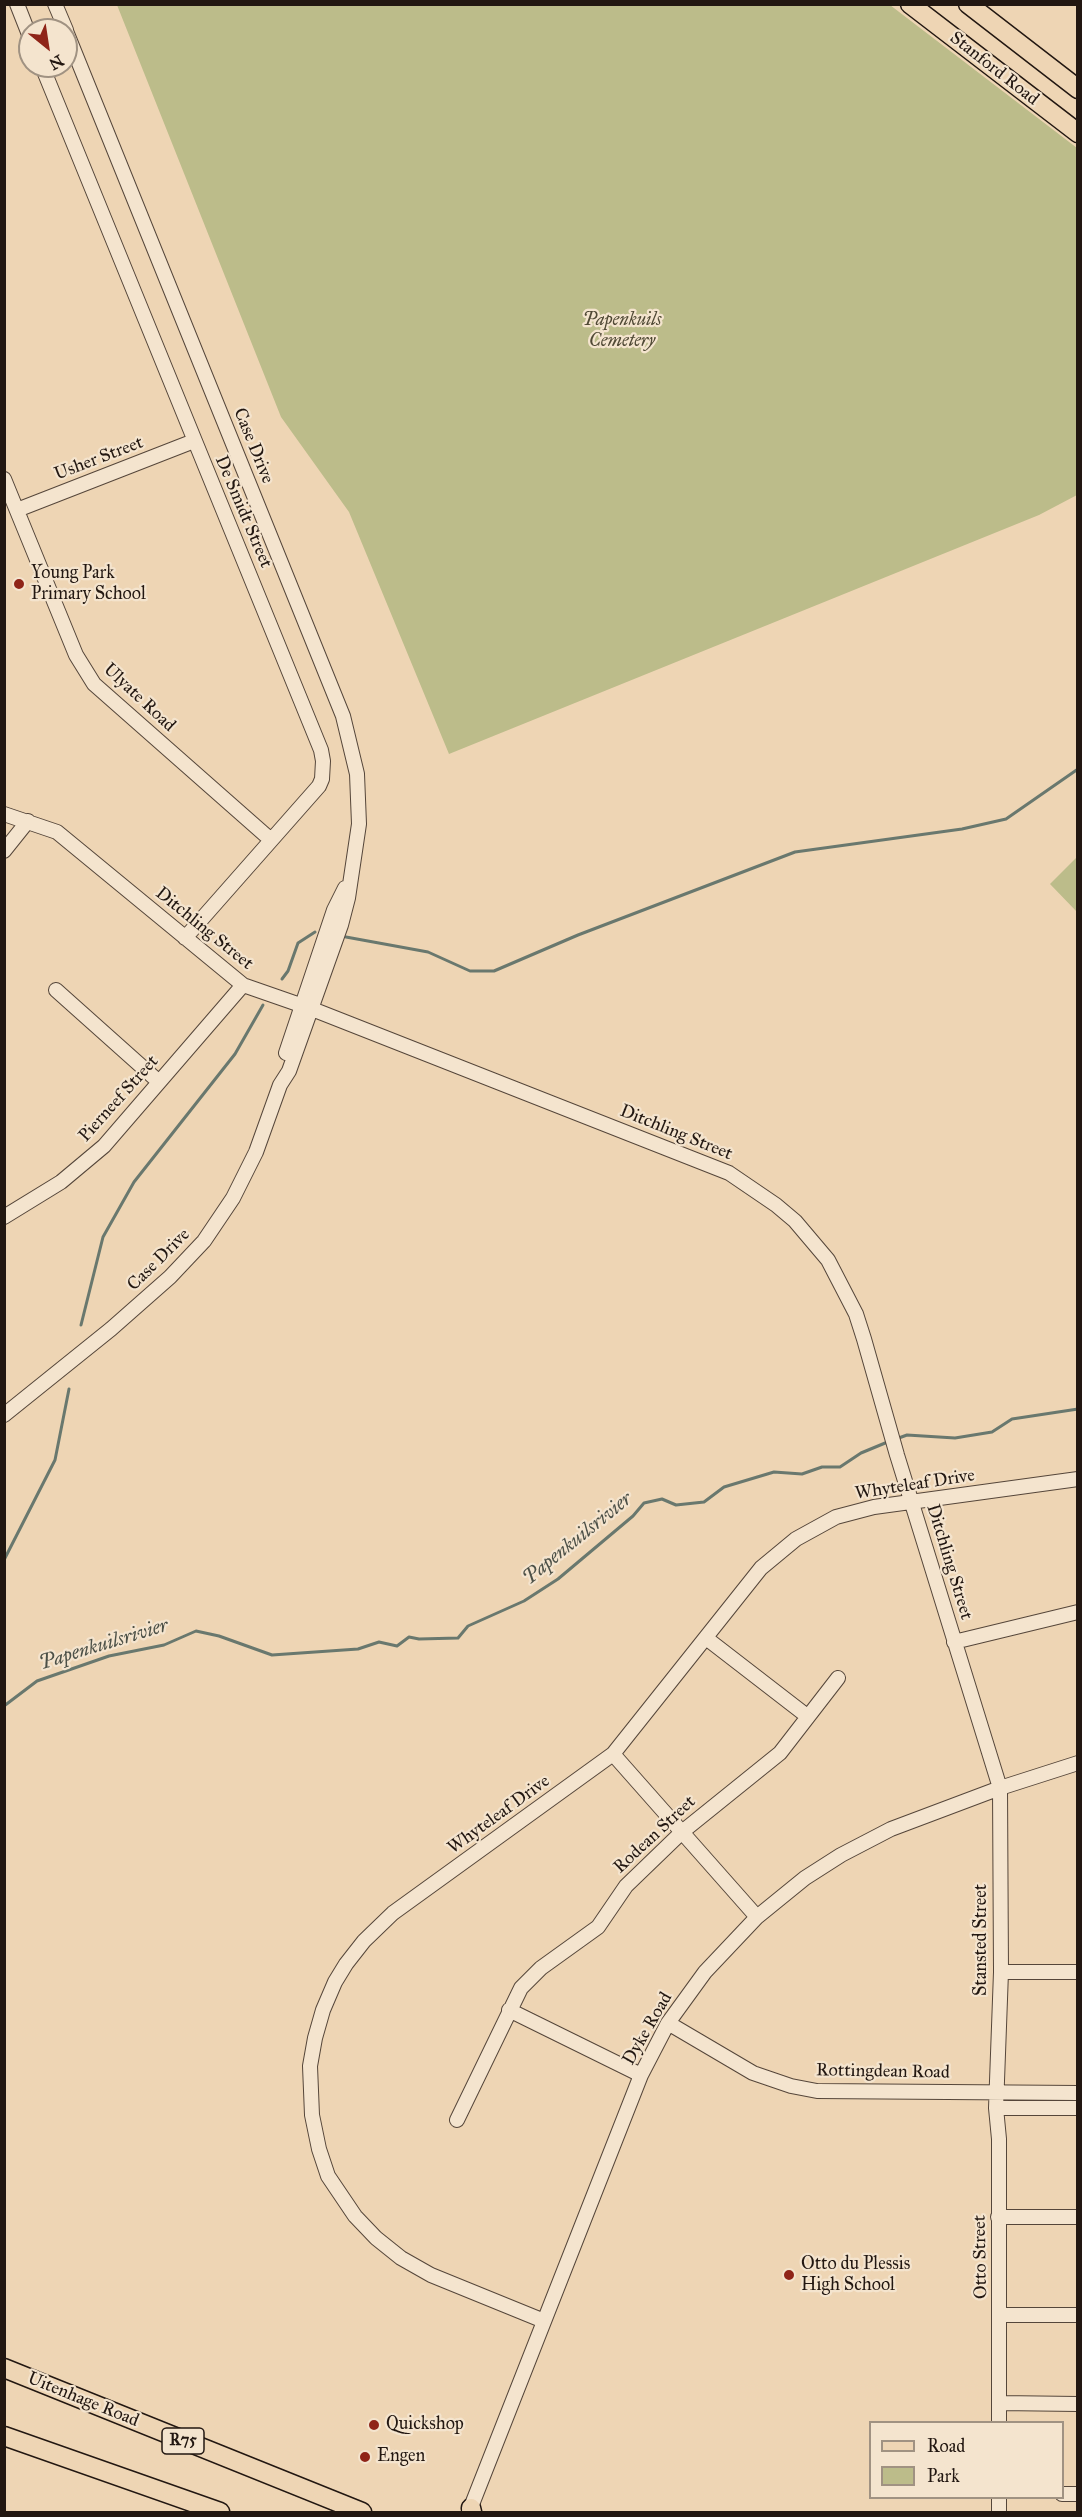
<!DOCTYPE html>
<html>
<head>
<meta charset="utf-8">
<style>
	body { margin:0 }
	#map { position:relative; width:1082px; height:2517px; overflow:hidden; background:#eed5b4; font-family:"IM FELL Great Primer",serif }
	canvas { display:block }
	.frame { position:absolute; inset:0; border:6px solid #221711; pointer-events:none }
	.legend { position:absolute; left:869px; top:2421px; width:195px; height:78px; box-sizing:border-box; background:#f4e4ce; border:2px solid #a09282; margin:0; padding:8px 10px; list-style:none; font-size:18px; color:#221711 }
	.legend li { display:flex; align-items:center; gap:12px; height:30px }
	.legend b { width:30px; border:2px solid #a09282 }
	.north { position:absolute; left:18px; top:18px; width:60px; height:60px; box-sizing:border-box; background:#f4e4ce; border:2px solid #a09282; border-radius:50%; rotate:150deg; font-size:16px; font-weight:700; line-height:24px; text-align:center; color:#221711 }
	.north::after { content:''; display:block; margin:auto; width:21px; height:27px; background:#8f2418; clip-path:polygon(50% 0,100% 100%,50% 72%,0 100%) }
</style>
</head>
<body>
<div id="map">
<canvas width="1082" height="2517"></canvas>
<div class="frame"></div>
<ul class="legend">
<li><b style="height:8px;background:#eed5b4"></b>Road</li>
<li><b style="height:16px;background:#bcbc8a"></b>Park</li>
</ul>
<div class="north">N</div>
</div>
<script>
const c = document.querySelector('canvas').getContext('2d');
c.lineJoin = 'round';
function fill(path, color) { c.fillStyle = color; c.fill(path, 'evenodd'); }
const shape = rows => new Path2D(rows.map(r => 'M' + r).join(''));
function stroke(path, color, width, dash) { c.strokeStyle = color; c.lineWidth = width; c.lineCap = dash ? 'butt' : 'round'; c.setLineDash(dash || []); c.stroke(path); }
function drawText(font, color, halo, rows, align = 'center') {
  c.font = font + ' "IM FELL Great Primer",serif'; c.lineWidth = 4.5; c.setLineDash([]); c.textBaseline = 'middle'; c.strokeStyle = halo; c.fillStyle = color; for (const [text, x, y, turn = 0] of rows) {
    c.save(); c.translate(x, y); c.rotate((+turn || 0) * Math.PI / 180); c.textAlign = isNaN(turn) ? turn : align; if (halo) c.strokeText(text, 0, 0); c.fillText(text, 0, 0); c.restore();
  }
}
fill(shape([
	[117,5,890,5,1077,148,1077,495,1039,515,449,754,349,512,281,417],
	[1077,857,1077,912,1050,884]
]), '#bcbc8a');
stroke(shape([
	[346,937,428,952,470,971,494,971,578,935,795,852,962,829,1006,819,1078,769],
	[282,979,288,971,298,943,315,932],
	[81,1325,103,1237,134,1182,235,1054,263,1005],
	[896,1439,907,1435,955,1438,992,1432,1012,1419,1078,1409],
	[4,1560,55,1460,69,1389],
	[4,1706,37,1681,109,1656,164,1645,196,1631,219,1636,272,1655,358,1649,379,1642,397,1646,409,1637,419,1639,458,1638,468,1626,524,1601,558,1579,633,1516,644,1503,662,1499,676,1505,704,1502,724,1487,774,1472,802,1474,822,1467,840,1467,861,1453,890,1441]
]), '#69786e', 3);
const minor = shape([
	[17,4,30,37],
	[55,4,66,30],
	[42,66,321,750,323,761,322,779,319,786,185,938],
	[4,479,76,655,94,684,271,840],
	[17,510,194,441],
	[4,814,57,832,243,985,312,1009,729,1173,776,1205,795,1221,828,1260,856,1314,864,1339,897,1455,1000,1788,1001,1972,996,2108,999,2139,999,2422],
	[4,851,28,821],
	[56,990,159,1082],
	[286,1053,334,910,345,888],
	[4,1217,61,1182,104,1146,243,985],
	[4,1415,111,1329,170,1277,204,1241,233,1198,256,1152,280,1085,289,1071,341,925,348,898,359,824,357,774,343,716,66,31],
	[706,1638,807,1716],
	[954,1642,1078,1612],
	[613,1754,757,1917],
	[1001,1972,1078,1972],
	[509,2010,641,2075],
	[668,2023,753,2073,791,2086,817,2091,1078,2093],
	[996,2108,1078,2108],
	[457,2120,521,1988,541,1968,598,1927,626,1886,682,1832,780,1753,838,1678],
	[998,2217,1078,2217],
	[1000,2315,1078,2315],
	[544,2321,431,2275,401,2258,376,2238,355,2216,328,2176,319,2149,312,2115,310,2066,315,2038,323,2010,335,1982,346,1964,364,1941,393,1913,613,1754,761,1568,796,1539,836,1517,874,1507,1078,1479],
	[999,2403,1078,2404],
	[1062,2494,1078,2494],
	[999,2498,999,2512],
	[469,2512,641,2075,668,2023,705,1972,757,1917,805,1878,841,1855,891,1829,1000,1788,1078,1763]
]);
const major = shape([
	[910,4,1078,133],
	[968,4,1078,89],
	[4,2368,362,2512],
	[4,2436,220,2512],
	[471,2508,472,2512]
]);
stroke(minor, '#55463a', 16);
stroke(major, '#221711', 21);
stroke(minor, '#f4e4ce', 14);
stroke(major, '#eed5b4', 18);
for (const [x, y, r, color] of [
	[19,584,6,"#8f2418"],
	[789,2275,6,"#8f2418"],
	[374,2425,6,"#8f2418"],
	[365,2457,6,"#8f2418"]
]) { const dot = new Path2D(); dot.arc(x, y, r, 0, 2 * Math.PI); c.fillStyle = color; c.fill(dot); stroke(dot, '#f4e4ce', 2); }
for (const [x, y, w] of [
	[183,2441,42]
]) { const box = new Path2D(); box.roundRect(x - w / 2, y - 13, w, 26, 4.5); c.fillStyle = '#f4e4ce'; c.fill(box); stroke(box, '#221711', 1.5); }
drawText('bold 16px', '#221711', null, [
	["R75",183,2441]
]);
drawText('18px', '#221711', '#f4e4ce', [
	["Stanford Road",994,69,38],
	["Case Drive",253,446,68],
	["Usher Street",99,459,-21],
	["De Smidt Street",243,512,67],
	["Ulyate Road",139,698,43],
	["Ditchling Street",204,929,39],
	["Pierneef Street",119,1099,-48],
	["Ditchling Street",676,1133,22],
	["Case Drive",159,1260,-45],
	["Whyteleaf Drive",915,1485,-9],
	["Ditchling Street",949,1562,73],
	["Whyteleaf Drive",499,1815,-36],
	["Rodean Street",655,1835,-43],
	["Stansted Street",982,1940,-90],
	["Dyke Road",648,2029,-60],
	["Rottingdean Road",883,2072,1],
	["Otto Street",981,2257,-91],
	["Uitenhage Road",83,2400,22]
]);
drawText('italic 18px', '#504935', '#f4e4ce', [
	["Papenkuils",622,321],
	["Cemetery",622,342]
]);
drawText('18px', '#221711', '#f4e4ce', [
	["Young Park",31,574],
	["Primary School",31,595],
	["Otto du Plessis",801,2265],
	["High School",801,2286],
	["Quickshop",386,2425],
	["Engen",377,2457]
], 'left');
drawText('italic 20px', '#4c5047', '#f4e4ce', [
	["Papenkuilsrivier",578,1539,-39],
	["Papenkuilsrivier",104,1645,-17]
]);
</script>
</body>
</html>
